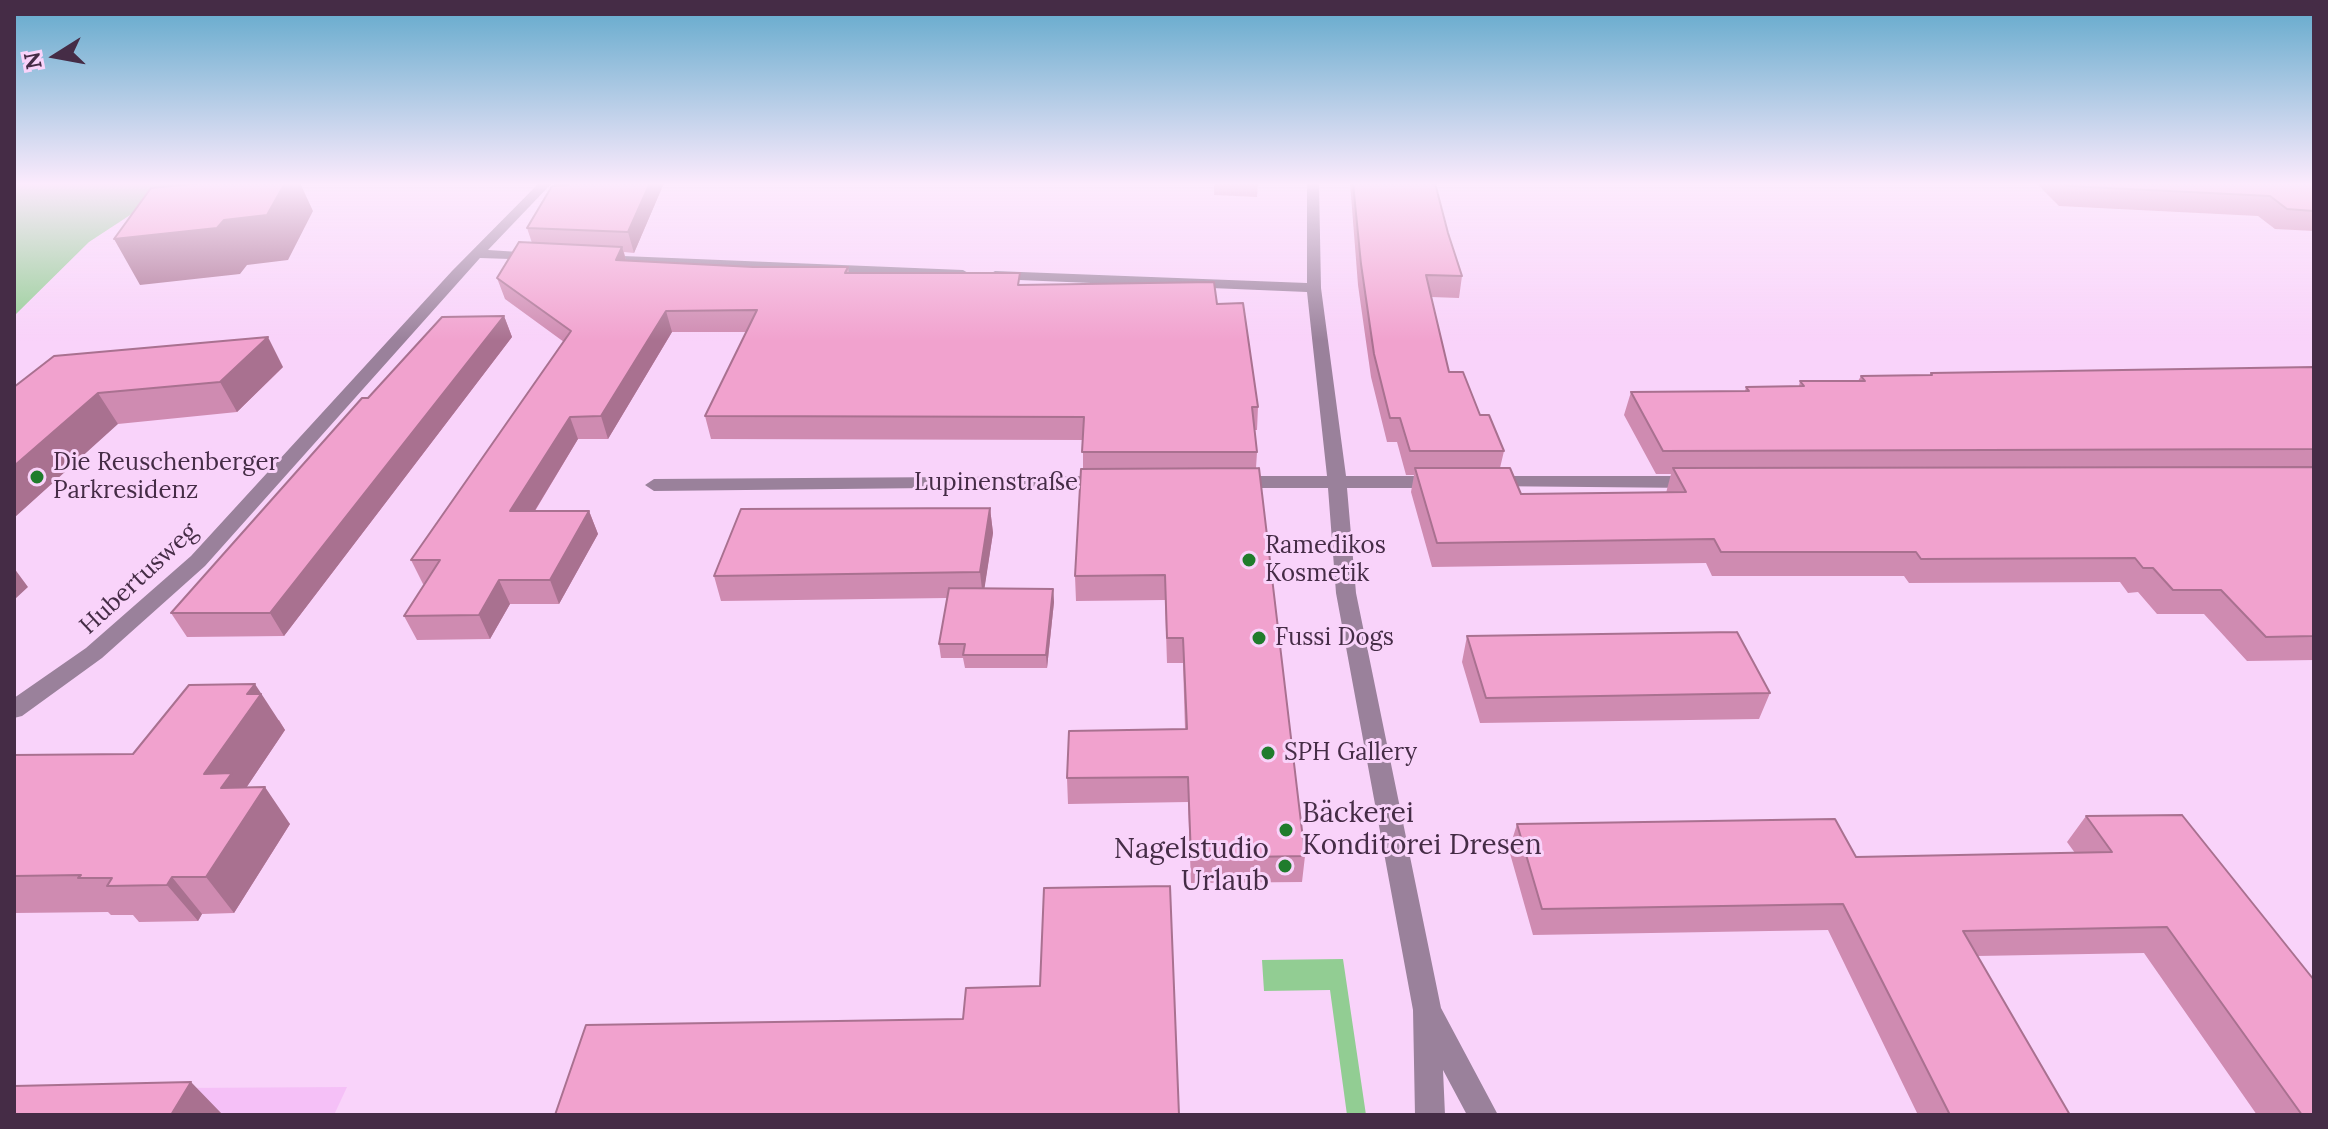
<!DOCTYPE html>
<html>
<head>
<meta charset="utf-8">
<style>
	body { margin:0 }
	#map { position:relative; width:2328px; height:1129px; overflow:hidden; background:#f9d3fa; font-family:Lora,serif }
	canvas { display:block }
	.frame { position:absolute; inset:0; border:16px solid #452c46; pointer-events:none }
	.north { position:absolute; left:16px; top:16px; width:80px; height:80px; -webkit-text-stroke:6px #f9d3fa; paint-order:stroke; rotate:259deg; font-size:22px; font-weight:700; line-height:32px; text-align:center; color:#452c46 }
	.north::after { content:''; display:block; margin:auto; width:28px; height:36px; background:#452c46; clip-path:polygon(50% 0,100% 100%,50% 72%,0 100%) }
</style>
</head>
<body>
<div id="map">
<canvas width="2328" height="1129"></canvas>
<div class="frame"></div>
<div class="north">N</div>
</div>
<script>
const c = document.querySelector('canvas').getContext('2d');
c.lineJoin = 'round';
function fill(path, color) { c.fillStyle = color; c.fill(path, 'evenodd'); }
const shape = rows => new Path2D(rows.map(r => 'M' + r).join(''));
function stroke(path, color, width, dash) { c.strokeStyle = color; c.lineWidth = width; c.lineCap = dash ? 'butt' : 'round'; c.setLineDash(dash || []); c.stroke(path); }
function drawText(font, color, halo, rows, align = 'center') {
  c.font = font + ' Lora,serif'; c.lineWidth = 6; c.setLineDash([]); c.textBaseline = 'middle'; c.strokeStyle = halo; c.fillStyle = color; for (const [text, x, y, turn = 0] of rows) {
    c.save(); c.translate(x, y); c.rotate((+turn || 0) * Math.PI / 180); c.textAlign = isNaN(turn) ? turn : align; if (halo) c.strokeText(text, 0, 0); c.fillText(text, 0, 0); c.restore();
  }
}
fill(shape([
	[347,1087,334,1115,14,1115,14,1089]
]), '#f5c0f7');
fill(shape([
	[14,183,179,183,89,242,14,316],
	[1343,959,1366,1115,1347,1115,1330,990,1264,991,1262,960]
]), '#92cd93');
fill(shape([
	[539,183,552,183,488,250,535,253,542,257,540,260,480,258,205,566,102,658,22,716,14,718,14,698,86,648,191,556,452,271,539,183],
	[1307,183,1319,183,1321,288,1346,476,1438,476,1447,482,1438,488,1347,488,1356,593,1441,1008,1498,1115,1467,1115,1443,1070,1445,1115,1415,1115,1413,1010,1336,593,1328,488,1234,488,1225,482,1234,476,1327,476,1307,292,995,279,988,275,995,271,1307,283,1307,183],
	[599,255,963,270,970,274,963,278,594,262,594,256,599,255],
	[1106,476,1115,482,1113,486,654,491,645,485,654,479,1106,476],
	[1490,476,1694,476,1703,482,1694,488,1483,486,1481,482,1490,476]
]), '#9a819b');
fill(shape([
	[664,183,634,253,624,252,626,261,753,267,848,267,849,273,1021,285,1217,304,1258,407,1257,430,1254,430,1257,452,1256,468,1305,856,1302,882,1191,883,1188,802,1068,804,1067,778,1185,729,1183,663,1167,663,1165,600,1076,601,1075,576,1083,469,1083,440,711,439,705,416,747,332,672,332,608,439,578,439,535,511,589,511,598,534,559,604,510,604,490,639,417,640,404,616,425,584,423,584,411,560,564,342,505,299,497,278,532,243,527,228],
	[1214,183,1258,183,1257,197,1214,195],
	[1350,183,1435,183,1448,233,1462,276,1459,298,1431,297,1449,372,1480,415,1504,451,1500,468,1521,494,1666,493,1671,474,1656,474,1624,415,1631,392,1745,391,1746,387,1799,386,1800,381,1858,381,1861,376,1930,375,1931,373,2314,367,2314,660,2247,661,2204,614,2157,614,2138,592,2128,593,2120,582,1909,583,1904,576,1712,576,1706,563,1432,567,1411,492,1414,475,1406,475,1397,442,1387,442,1371,377,1358,285],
	[2036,183,2314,183,2314,231,2275,229,2258,216,2059,206],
	[504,316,512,337,284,636,187,637,171,613,368,398],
	[283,367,237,412,118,424,14,387],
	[990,508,993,533,984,589,1053,589,1054,602,1047,668,965,668,963,658,941,658,939,644,947,598,721,601,714,576],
	[1467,636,1770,693,1759,719,1480,723,1462,662],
	[279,720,285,730,246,788,290,824,234,913,202,914,198,921,139,922,133,915,111,915,108,912,14,913,14,755,133,754],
	[2086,816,2314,1115,2257,1115,2144,953,1977,956,2070,1115,1918,1115,1828,930,1533,935,1509,850,1517,824,1856,857,2075,853,2067,842]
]), '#cf8bb1');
fill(shape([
	[285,183,300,183,313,211,288,260,247,265,240,274,140,285,114,239,224,220],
	[650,183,664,183,634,253,628,232],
	[622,247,628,267,616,260],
	[666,311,672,332,608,439,601,416],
	[504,316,512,337,284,636,270,613],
	[268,337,283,367,237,412,220,382],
	[98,393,118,424,14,518,14,466],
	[570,417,578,439,520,535,510,511],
	[990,508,993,533,983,598,980,572],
	[589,511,598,534,559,604,550,580],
	[14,568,28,587,14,600],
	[499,580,510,604,490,639,479,615],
	[1053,589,1054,602,1047,668,1046,655],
	[255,684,285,730,244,791,265,787,290,824,234,913,206,877,204,774,247,694],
	[172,877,202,914,198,921,167,885],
	[191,1082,223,1115,171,1115]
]), '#a97190');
const building = shape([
	[202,183,285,183,267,215,224,220,217,228,114,239,151,188,202,183],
	[569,183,650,183,628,232,527,228,552,186,568,185,569,183],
	[1353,183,1435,183,1448,233,1462,276,1426,275,1449,372,1463,372,1480,415,1489,415,1504,451,1410,451,1400,418,1390,418,1374,354,1361,264,1353,183],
	[2064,183,2314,183,2314,211,2287,209,2270,196,2068,186,2064,183],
	[519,242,622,247,616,260,753,267,848,267,845,273,1020,273,1018,285,1214,282,1217,304,1243,303,1258,407,1252,407,1257,452,1082,452,1084,417,705,416,757,310,666,311,601,416,570,417,510,511,589,511,550,580,499,580,479,615,404,616,440,560,411,560,571,331,497,278,519,242],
	[504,316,270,613,171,613,362,398,368,398,442,317,504,316],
	[268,337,220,382,98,393,14,466,14,387,54,356,268,337],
	[2314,367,2314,449,1663,451,1631,392,1749,391,1746,387,1804,386,1800,381,1865,381,1861,376,1932,375,1931,373,2314,367],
	[2314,467,2314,636,2266,637,2221,590,2173,590,2153,568,2143,568,2135,558,1921,559,1916,552,1721,552,1714,539,1437,543,1415,468,1510,468,1521,494,1686,492,1673,468,2314,467],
	[1259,468,1305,856,1191,858,1188,777,1067,778,1069,731,1187,729,1183,638,1167,638,1165,575,1075,576,1081,469,1259,468],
	[990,508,980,572,714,576,741,509,990,508],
	[949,588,1053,589,1046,655,963,655,965,644,939,644,949,588],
	[1737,632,1770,693,1486,698,1467,636,1737,632],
	[255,684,247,694,261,694,204,774,232,773,221,788,265,787,206,877,172,877,167,885,107,886,112,878,78,878,81,875,14,876,14,755,133,754,189,685,255,684],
	[2182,815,2314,980,2314,1115,2302,1115,2167,927,1963,931,2070,1115,1950,1115,1843,904,1542,909,1517,824,1835,819,1856,857,2112,852,2086,816,2182,815],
	[1170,886,1179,1115,555,1115,586,1025,963,1019,966,988,1040,986,1044,888,1170,886],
	[191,1082,171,1115,14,1115,14,1086,191,1082]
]);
fill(building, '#f1a2ce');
stroke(building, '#a97190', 2);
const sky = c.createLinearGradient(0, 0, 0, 341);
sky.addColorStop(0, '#60a8cb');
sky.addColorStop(0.54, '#fcebfd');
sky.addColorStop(1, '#fcebfd00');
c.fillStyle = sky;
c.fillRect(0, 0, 2328, 341);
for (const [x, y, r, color] of [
	[37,477,8,"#207c2c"],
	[1249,560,8,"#207c2c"],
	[1259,638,8,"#207c2c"],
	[1268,753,8,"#207c2c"],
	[1286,830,8,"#207c2c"],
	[1285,866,8,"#207c2c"]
]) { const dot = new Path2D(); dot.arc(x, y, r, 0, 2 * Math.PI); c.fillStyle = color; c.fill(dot); stroke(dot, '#f9d3fa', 3); }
drawText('24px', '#452c46', '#f9d3fa', [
	["Die Reuschenberger",53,463],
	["Parkresidenz",53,491],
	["Ramedikos",1265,546],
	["Kosmetik",1265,574],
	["Fussi Dogs",1275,638],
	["SPH Gallery",1284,753]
], 'left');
drawText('24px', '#452c46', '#f9d3fa', [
	["Lupinenstraße",996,483],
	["Hubertusweg",139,579,-43]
]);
drawText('28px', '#452c46', '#f9d3fa', [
	["Bäckerei",1302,814],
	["Konditorei Dresen",1302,846],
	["Nagelstudio",1269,850,"right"],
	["Urlaub",1269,882,"right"]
], 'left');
</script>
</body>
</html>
